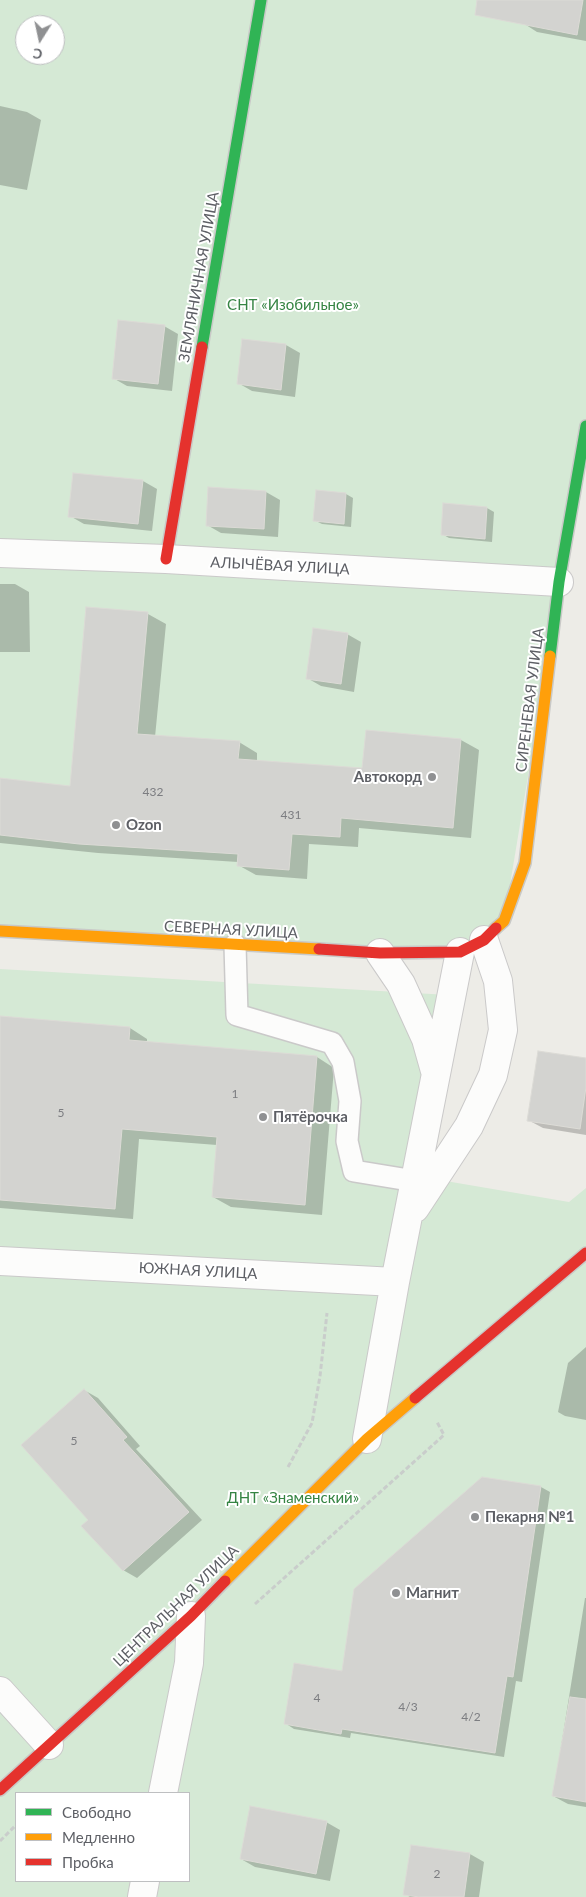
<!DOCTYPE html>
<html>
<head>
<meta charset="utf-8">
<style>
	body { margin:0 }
	#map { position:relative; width:586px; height:1897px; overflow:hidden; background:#edece7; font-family:Lato,sans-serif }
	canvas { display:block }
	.legend { position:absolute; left:15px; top:1792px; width:175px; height:90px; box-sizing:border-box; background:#fff; border:1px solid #bebfc1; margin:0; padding:6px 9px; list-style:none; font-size:15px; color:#5d5f65 }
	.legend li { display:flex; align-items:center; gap:10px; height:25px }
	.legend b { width:25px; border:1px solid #bebfc1 }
	.north { position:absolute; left:15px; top:15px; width:50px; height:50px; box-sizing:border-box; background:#fff; border:1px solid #bebfc1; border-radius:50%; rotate:190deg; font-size:14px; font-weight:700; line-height:20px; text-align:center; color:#5d5f65 }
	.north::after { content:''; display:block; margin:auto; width:18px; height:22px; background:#8f9092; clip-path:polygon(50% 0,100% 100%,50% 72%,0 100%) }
</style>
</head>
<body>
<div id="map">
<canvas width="586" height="1897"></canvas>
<ul class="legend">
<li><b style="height:6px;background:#30b455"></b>Свободно</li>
<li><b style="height:6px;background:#ff9f0a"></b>Медленно</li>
<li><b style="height:6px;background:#e5322d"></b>Пробка</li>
</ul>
<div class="north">С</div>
</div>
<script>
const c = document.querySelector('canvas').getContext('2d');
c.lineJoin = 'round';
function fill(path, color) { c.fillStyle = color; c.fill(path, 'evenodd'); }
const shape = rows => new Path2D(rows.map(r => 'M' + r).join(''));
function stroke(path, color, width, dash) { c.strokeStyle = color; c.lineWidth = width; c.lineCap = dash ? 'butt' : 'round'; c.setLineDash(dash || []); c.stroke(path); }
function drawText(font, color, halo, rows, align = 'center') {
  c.font = font + ' Lato,sans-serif'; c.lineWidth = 4; c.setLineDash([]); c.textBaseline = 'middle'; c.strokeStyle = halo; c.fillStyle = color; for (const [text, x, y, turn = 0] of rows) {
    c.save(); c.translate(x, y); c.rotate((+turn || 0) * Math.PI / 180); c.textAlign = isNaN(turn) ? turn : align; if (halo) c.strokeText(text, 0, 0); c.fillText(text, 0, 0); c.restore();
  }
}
fill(shape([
	[0,0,586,0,586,426,504,921,460,952,0,931],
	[25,25,55,25,55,55,25,55],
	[0,969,466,996,428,1178,569,1202,586,1188,586,1897,0,1897],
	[16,1793,189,1793,189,1881,16,1881]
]), '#d5e9d5');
fill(shape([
	[528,0,586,0,586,41,537,32,523,23],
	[0,106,27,112,41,120,27,190,0,185],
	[164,326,178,334,172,391,127,386,113,378],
	[244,340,286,345,300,353,295,397,252,391,238,383],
	[143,481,157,489,152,531,84,524,70,516],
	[210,488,266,492,280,500,278,537,221,533,207,525],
	[317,491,346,494,353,498,351,527,322,524,314,520],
	[445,505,487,508,494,512,492,542,449,538,442,534],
	[0,584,15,584,29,592,30,652,0,652],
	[148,614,166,624,155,737,239,742,257,753,257,761,364,769,461,740,479,750,471,838,359,828,358,847,309,844,307,879,256,875,238,865,238,862,98,853,0,843,0,779,72,787],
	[347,634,361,642,354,692,321,686,307,678],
	[0,1018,130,1028,147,1039,147,1043,317,1057,334,1068,322,1215,231,1207,213,1197,217,1145,139,1139,133,1219,0,1208],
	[586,1059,586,1135,543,1128,528,1120],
	[586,1347,586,1420,565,1416,558,1412,568,1363],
	[84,1390,98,1398,140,1446,136,1449,202,1520,137,1578,123,1570,89,1520],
	[541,1487,550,1492,522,1682,516,1681,504,1757,351,1733,350,1738,294,1729,285,1723],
	[585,1598,586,1598,586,1807,568,1804,553,1796],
	[326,1822,340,1830,330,1881,255,1867,241,1859],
	[412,1846,470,1854,484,1862,479,1897,410,1897,405,1894]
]), '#0003');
const building = shape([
	[477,0,583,0,577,35,475,15,477,0],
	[118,320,165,325,158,384,112,379,118,320],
	[242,339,286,344,281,390,237,384,242,339],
	[73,473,143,480,138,524,68,517,73,473],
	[208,487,266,491,264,529,206,526,208,487],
	[316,490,346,493,344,524,313,521,316,490],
	[443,503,487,507,485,539,441,535,443,503],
	[86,607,148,612,137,734,240,741,238,759,362,768,366,730,461,739,453,828,341,818,340,837,292,834,289,870,237,866,238,854,79,844,0,835,0,778,70,786,86,607],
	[313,628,348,633,341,684,306,679,313,628],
	[0,1016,130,1027,129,1040,317,1056,305,1205,212,1197,217,1137,122,1129,115,1209,0,1200,0,1016],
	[538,1051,586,1058,586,1087,580,1129,527,1121,538,1051],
	[84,1389,127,1437,123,1440,189,1512,123,1571,81,1526,88,1520,21,1445,84,1389],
	[482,1477,541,1486,513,1677,507,1676,495,1753,342,1729,341,1734,284,1724,294,1663,342,1671,354,1589,482,1477],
	[570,1697,586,1699,586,1802,552,1796,570,1697],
	[250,1806,327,1821,316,1874,240,1859,250,1806],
	[411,1845,470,1853,464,1897,420,1897,403,1895,411,1845]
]);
fill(building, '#d3d3d0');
stroke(building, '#dcdbd6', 1);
const lane = shape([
	[235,945,237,1015,332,1043,343,1062,350,1101,347,1141,354,1171,415,1181]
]);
const street = shape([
	[0,553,166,559,559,582],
	[380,953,401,984,426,1039,435,1071],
	[415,1208,469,1126,493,1075,503,1030,498,981,484,940],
	[0,1261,395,1282],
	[367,1439,395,1282,460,952],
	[0,1691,49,1745],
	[163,1793,189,1663,191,1616],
	[142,1897,145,1881]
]);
const fast = shape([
	[202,347,261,0],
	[550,656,559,582,586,426]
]);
const slow = shape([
	[496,928,504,921,525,863,550,656],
	[0,931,319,949],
	[225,1581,367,1439,415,1398]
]);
const jam = shape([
	[166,559,202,347],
	[319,949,380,953,460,952,484,940,496,928],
	[415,1398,586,1253],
	[0,1790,191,1616,225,1581]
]);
stroke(lane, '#cac9c9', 24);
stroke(street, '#cac9c9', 30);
stroke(fast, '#c9c9c7', 14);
stroke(slow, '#c9c9c7', 14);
stroke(jam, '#c9c9c7', 14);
stroke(shape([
	[288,1467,312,1423,320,1376,327,1313],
	[255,1604,444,1435,437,1422],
	[0,1841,16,1825]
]), '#c9cdcb', 3, [5, 2.5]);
stroke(lane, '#fcfcfb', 21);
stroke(street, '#fcfcfb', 28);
stroke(fast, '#30b455', 11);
stroke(slow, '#ff9f0a', 11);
stroke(jam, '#e5322d', 11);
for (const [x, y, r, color] of [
	[432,777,5,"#8f9092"],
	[116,825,5,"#8f9092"],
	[263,1117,5,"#8f9092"],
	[475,1517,5,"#8f9092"],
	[396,1593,5,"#8f9092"]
]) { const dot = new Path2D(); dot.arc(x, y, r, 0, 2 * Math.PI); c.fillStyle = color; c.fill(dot); stroke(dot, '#fff', 2); }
drawText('12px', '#7c7d81', null, [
	["432",153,792],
	["431",291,815],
	["1",235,1094],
	["5",61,1113],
	["5",74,1441],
	["4",317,1698],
	["4/3",408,1707],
	["4/2",471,1717],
	["2",437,1874]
]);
drawText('15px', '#5d5f65', '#fff', [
	["ЗЕМЛЯНИЧНАЯ УЛИЦА",199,277,-80],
	["АЛЫЧЁВАЯ УЛИЦА",280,566,3],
	["СИРЕНЕВАЯ УЛИЦА",530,700,-83],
	["СЕВЕРНАЯ УЛИЦА",231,930,3],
	["ЮЖНАЯ УЛИЦА",198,1271,3],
	["ЦЕНТРАЛЬНАЯ УЛИЦА",176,1606,-44]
]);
drawText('15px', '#358443', '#fff', [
	["СНТ «Изобильное»",293,305],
	["ДНТ «Знаменский»",293,1498]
]);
drawText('bold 15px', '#5d5f65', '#fff', [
	["Автокорд",422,777,"right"],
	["Ozon",126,825],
	["Пятёрочка",273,1117],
	["Пекарня №1",485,1517],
	["Магнит",406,1593]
], 'left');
</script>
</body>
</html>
